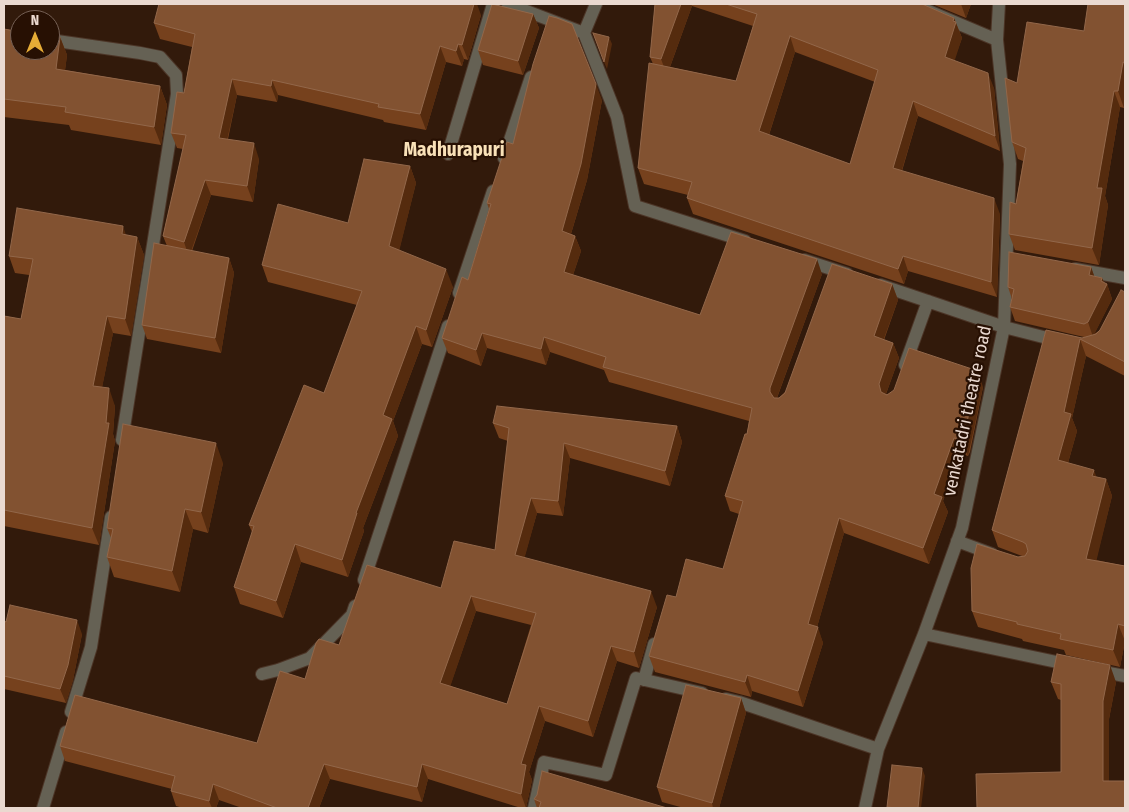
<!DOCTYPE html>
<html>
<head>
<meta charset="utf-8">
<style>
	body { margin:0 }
	#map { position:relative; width:1129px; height:812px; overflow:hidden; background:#321a0b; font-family:"Fira Sans Condensed",sans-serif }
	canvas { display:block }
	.frame { position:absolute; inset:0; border:5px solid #ead9d0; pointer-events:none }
	.north { position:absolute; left:10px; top:10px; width:50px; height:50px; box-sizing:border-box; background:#271003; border:1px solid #756055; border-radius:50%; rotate:0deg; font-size:14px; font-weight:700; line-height:20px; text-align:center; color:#ead9d0 }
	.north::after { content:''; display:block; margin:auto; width:18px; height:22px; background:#e6ac36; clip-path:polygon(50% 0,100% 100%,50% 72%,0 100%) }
</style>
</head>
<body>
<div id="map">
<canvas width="1129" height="812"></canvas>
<div class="frame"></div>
<div class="north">N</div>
</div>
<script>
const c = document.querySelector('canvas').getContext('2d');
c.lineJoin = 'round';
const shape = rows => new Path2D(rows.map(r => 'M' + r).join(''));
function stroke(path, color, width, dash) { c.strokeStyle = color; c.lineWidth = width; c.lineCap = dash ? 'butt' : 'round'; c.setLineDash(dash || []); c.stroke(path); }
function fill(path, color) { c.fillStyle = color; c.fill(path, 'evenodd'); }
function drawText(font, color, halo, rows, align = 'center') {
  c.font = font + ' "Fira Sans Condensed",sans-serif'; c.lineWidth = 4.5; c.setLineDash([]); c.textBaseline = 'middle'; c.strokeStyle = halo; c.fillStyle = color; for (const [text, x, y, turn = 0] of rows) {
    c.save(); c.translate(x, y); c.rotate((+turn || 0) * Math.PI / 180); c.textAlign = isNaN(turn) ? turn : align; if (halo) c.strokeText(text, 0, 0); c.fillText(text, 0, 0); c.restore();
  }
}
const minor = shape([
	[508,4,584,33,617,117,635,206,745,241],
	[912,4,997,40],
	[584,33,596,4],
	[50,40,140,53,160,57,176,75,177,94,122,440],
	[448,154,493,4],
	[504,158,531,77],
	[804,260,847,274],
	[1075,269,1125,278],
	[880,285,1004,327,1059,341],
	[459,293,493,191],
	[905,365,928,301],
	[957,541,992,554],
	[364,580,448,326],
	[924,634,1071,665],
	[1098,671,1125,676],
	[262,674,278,670,310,658,352,615,355,606],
	[644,680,654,644],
	[726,699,739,702,878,749],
	[71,712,91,647,111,517],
	[43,808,66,732],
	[534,808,544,762,606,775,636,678,702,693],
	[865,808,878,749,924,634,962,528,1004,327,1010,164,997,40,999,4]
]);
stroke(minor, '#4c3527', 14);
stroke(minor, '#656154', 12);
fill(shape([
	[655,4,922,4,954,18,962,38,954,60,994,88,1000,151,918,116,902,171,1000,214,997,297,908,271,904,284,693,214,687,198,688,195,644,184,638,168,653,64,650,57],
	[692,6,753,26,736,81,670,67],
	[795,52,875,82,850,164,769,135],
	[932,4,971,4,966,18],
	[1125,4,1125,100,1124,108,1120,107,1105,196,1108,205,1099,265,1015,250,1009,234,1016,204,1023,161,1018,159,1012,142,1017,83,1084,31],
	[533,14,539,28,523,75,483,65,478,50],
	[481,15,468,60,464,59,462,66,446,62,426,130,384,122,383,120,278,95,277,102,237,95,228,139,259,159,253,202,211,195,192,251,229,258,234,273,221,353,147,339,142,325,167,246,163,236,183,149,177,148,171,133,184,93,192,47,160,39,154,23],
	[4,29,60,37,67,55,65,70,160,86,167,105,161,145,71,130,69,125,4,117],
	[602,100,587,180,571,234,575,236,581,251,573,275,700,315,822,274,777,398,779,398,892,284,898,300,884,340,893,343,899,358,886,394,983,387,970,452,968,456,959,453,943,501,948,512,929,564,844,533,817,627,823,643,803,707,752,691,751,697,655,672,649,656,676,597,723,569,739,514,730,511,725,496,747,434,749,421,609,382,604,370,550,352,546,365,487,348,481,366,448,353,442,338,468,280,489,209,487,203,513,144],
	[410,166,416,183,399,250,453,287,432,347,422,344,393,421,398,436,363,528,364,531,348,577,301,562,283,618,240,604,234,587,252,532,249,525,324,393,357,305,268,282,262,265,348,223],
	[126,235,137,237,144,255,131,336,113,333,102,387,115,406,113,434,115,441,99,545,4,526,4,316,21,319,29,275,15,273,9,256],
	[1091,267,1094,276,1102,278,1104,283,1107,284,1112,299,1094,334,1100,330,1125,292,1125,376,1086,356,1072,418,1077,431,1068,463,1097,477,1106,479,1112,496,1096,560,1125,566,1125,642,1125,641,1120,667,1066,655,1064,650,1023,641,1022,639,978,627,972,611,1018,557,1022,556,998,547,992,530,1046,330,1082,338,1084,337,1015,321,1010,307,1012,299,1008,287],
	[493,423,677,426,682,442,670,486,570,458,563,516,537,513,524,558,657,607,639,668,617,661,593,737,545,721,529,772,532,780,526,808,521,808,428,779,422,802,330,779,319,808,242,808,219,800,216,808,183,808,176,806,171,791,172,789,65,761,60,746,257,743,305,679,339,645,441,588,495,550,508,441,499,438],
	[476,611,531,625,507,704,450,686],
	[223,463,208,533,193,529,180,592,114,577,107,557,111,538,107,528],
	[4,621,82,634,73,680,66,703,4,689],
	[1051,682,1116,682,1109,719,1109,781,1125,808,1061,772,1061,700,1058,699],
	[741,698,746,713,719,808,684,808,662,802,657,787],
	[534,799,667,808,537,808]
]), '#76411d');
fill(shape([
	[474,4,477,4,481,15,468,60,462,45],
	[681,4,691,4,692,6,667,75,661,59],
	[961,4,971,4,966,18],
	[533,14,539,28,523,75,518,61],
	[954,18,962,38,951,72,945,57],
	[790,36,795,52,765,147,759,131],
	[60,37,67,55,63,87,56,69],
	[609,37,612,44,607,69,604,62],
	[458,44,464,59,462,66,456,51],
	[440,46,446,62,426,130,420,114],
	[1123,62,1125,70,1125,100,1124,108,1118,91],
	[988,73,994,88,1000,151,995,136],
	[232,79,237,95,224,154,219,138],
	[272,80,278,95,277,102,271,86],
	[596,84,602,100,587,180,567,247,562,231],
	[160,86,167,105,161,145,154,127],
	[1114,91,1120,107,1105,196,1108,205,1099,265,1092,248,1097,188],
	[913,101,918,116,898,183,893,168],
	[254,143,259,159,253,202,247,186],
	[410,166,416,183,396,264,389,246],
	[205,180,211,195,189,257,184,242],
	[994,198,1000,214,997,297,991,282],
	[123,226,129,244,122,234],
	[575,236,581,251,569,287,564,272],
	[137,237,144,255,131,336,125,319],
	[903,256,908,271,904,284,898,269],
	[229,258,234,273,221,353,215,338],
	[817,259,822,274,775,403,770,392,770,388],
	[1091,267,1096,281,1089,275],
	[446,269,453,287,432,347,426,330],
	[1102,278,1106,287,1107,284,1112,299,1093,337,1088,322],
	[892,284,898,300,879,352,874,336],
	[107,316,113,333,99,403,93,386],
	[416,326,422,344,393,421,398,436,363,528,364,531,348,577,342,560,383,415],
	[482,333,487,348,481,366,476,350],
	[544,337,550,352,546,365,541,349],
	[1080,339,1086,356,1072,418,1077,431,1064,477,1058,460,1064,412],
	[893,343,899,358,884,399,881,392,879,384],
	[978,371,983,387,968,456,963,440],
	[109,388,115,406,113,434,115,441,99,545,92,528,106,423],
	[677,426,682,442,670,486,665,471],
	[954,438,959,453,943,501,948,512,929,564,923,548,934,494],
	[216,443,223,463,208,533,201,512],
	[564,443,570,458,563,516,558,501],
	[1094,470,1100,487,1092,476],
	[1106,479,1112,496,1093,575,1086,559],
	[531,498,537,513,521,571,515,555],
	[185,509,193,529,180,592,172,571],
	[839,518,844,533,815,634,818,627,823,643,803,707,798,691,808,624],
	[295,544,301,562,283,618,276,601],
	[651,591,657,607,639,668,634,652],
	[471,596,476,611,446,699,440,683],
	[77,620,82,634,73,680,66,703,60,689],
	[1118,624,1125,641,1120,667,1113,650],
	[611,646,617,661,593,737,588,721],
	[1110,665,1116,682,1109,719,1109,798,1103,781,1103,701],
	[747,675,752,691,751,697,745,682],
	[741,698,746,713,719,808,713,808,712,803],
	[539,706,545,721,529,772,532,780,526,808,521,794,521,764],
	[324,764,330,779,319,808,308,808],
	[422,764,428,779,422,802,417,787],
	[922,768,925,776,921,808,918,808],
	[213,784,219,800,216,808,212,808,209,801]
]), '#552b0e');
const building = shape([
	[159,4,474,4,462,45,458,44,456,51,440,46,420,114,378,107,379,104,272,80,271,86,232,79,219,138,254,143,247,186,205,180,184,242,163,236,186,135,171,133,177,92,184,93,195,34,154,23,159,4],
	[492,4,533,14,518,61,478,50,492,4],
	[655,4,681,4,661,59,650,57,655,4],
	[726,4,922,4,954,18,953,21,956,22,945,57,988,73,995,136,913,101,893,168,994,198,991,282,903,256,898,269,687,198,692,182,638,168,649,63,736,81,757,14,726,4],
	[790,36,878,70,850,164,759,131,790,36],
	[1088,4,1125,4,1125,63,1123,62,1118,91,1114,91,1097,188,1102,188,1092,248,1009,234,1010,202,1016,204,1026,148,1012,142,1005,78,1017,83,1027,22,1084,31,1088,4],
	[549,16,557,18,572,24,596,84,581,164,562,231,575,236,564,272,700,315,731,232,817,259,770,388,770,392,774,398,779,398,785,393,832,264,892,284,874,336,893,343,879,384,881,392,887,395,894,390,909,348,978,371,964,436,963,440,954,438,934,494,942,497,923,548,839,518,808,624,818,627,798,691,747,675,745,682,649,656,667,595,676,597,686,559,723,569,743,501,725,496,745,434,747,434,752,408,603,367,606,357,544,337,541,349,482,333,476,350,442,338,462,277,468,280,491,204,487,203,507,142,513,144,533,64,549,16],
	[4,29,20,32,20,50,50,50,50,36,60,37,56,69,160,86,154,127,65,112,66,107,4,99,4,29],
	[593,33,609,37,604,62,593,33],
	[364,159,410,166,389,246,446,269,426,330,416,326,383,415,392,419,356,513,357,513,342,560,295,544,276,601,234,587,254,526,249,525,304,385,324,393,362,291,262,265,278,204,348,223,364,159],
	[17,208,123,226,122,234,137,237,125,319,107,316,93,386,109,388,106,423,109,423,92,528,4,510,4,316,21,319,33,259,9,256,17,208],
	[154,243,229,258,215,338,142,325,154,243],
	[1009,252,1091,267,1089,275,1102,278,1101,281,1107,284,1088,322,1084,324,1010,307,1014,289,1008,287,1009,252],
	[1121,290,1125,292,1125,362,1080,339,1064,412,1071,414,1058,460,1094,470,1092,476,1106,479,1086,559,1125,566,1125,626,1118,624,1113,650,1060,639,1061,634,1017,624,1017,622,972,611,971,568,977,544,1018,557,1025,556,1028,551,1026,544,1023,542,992,530,1046,330,1082,338,1096,334,1100,330,1121,290],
	[497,406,677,426,665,471,564,443,558,501,531,498,515,555,651,591,634,652,611,646,588,721,539,706,521,764,526,765,521,794,422,764,417,787,324,764,308,808,277,808,213,784,209,801,171,791,175,776,60,746,75,695,257,743,280,671,305,679,316,643,319,639,339,645,367,565,441,588,454,541,495,550,509,428,493,423,497,406],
	[471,596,536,613,507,704,440,683,471,596],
	[123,424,216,443,201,512,185,509,172,571,107,557,113,529,107,528,123,424],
	[10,605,77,620,68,665,60,689,4,676,4,621,6,622,10,605],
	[1057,654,1110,665,1103,701,1103,781,1125,781,1125,808,977,808,976,774,1061,772,1061,684,1051,682,1057,654],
	[686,685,741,698,712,803,657,787,686,685],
	[892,765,922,768,918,808,896,808,887,807,892,765],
	[542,771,667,808,539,808,541,802,534,799,537,795,542,771]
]);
fill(building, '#825231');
stroke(building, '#92674a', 1);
drawText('18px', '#ead9d0', '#271003', [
	["venkatadri theatre road",968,411,-78]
]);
drawText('bold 19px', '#f9e1b8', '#271003', [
	["Madhurapuri",454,151]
]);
</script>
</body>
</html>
